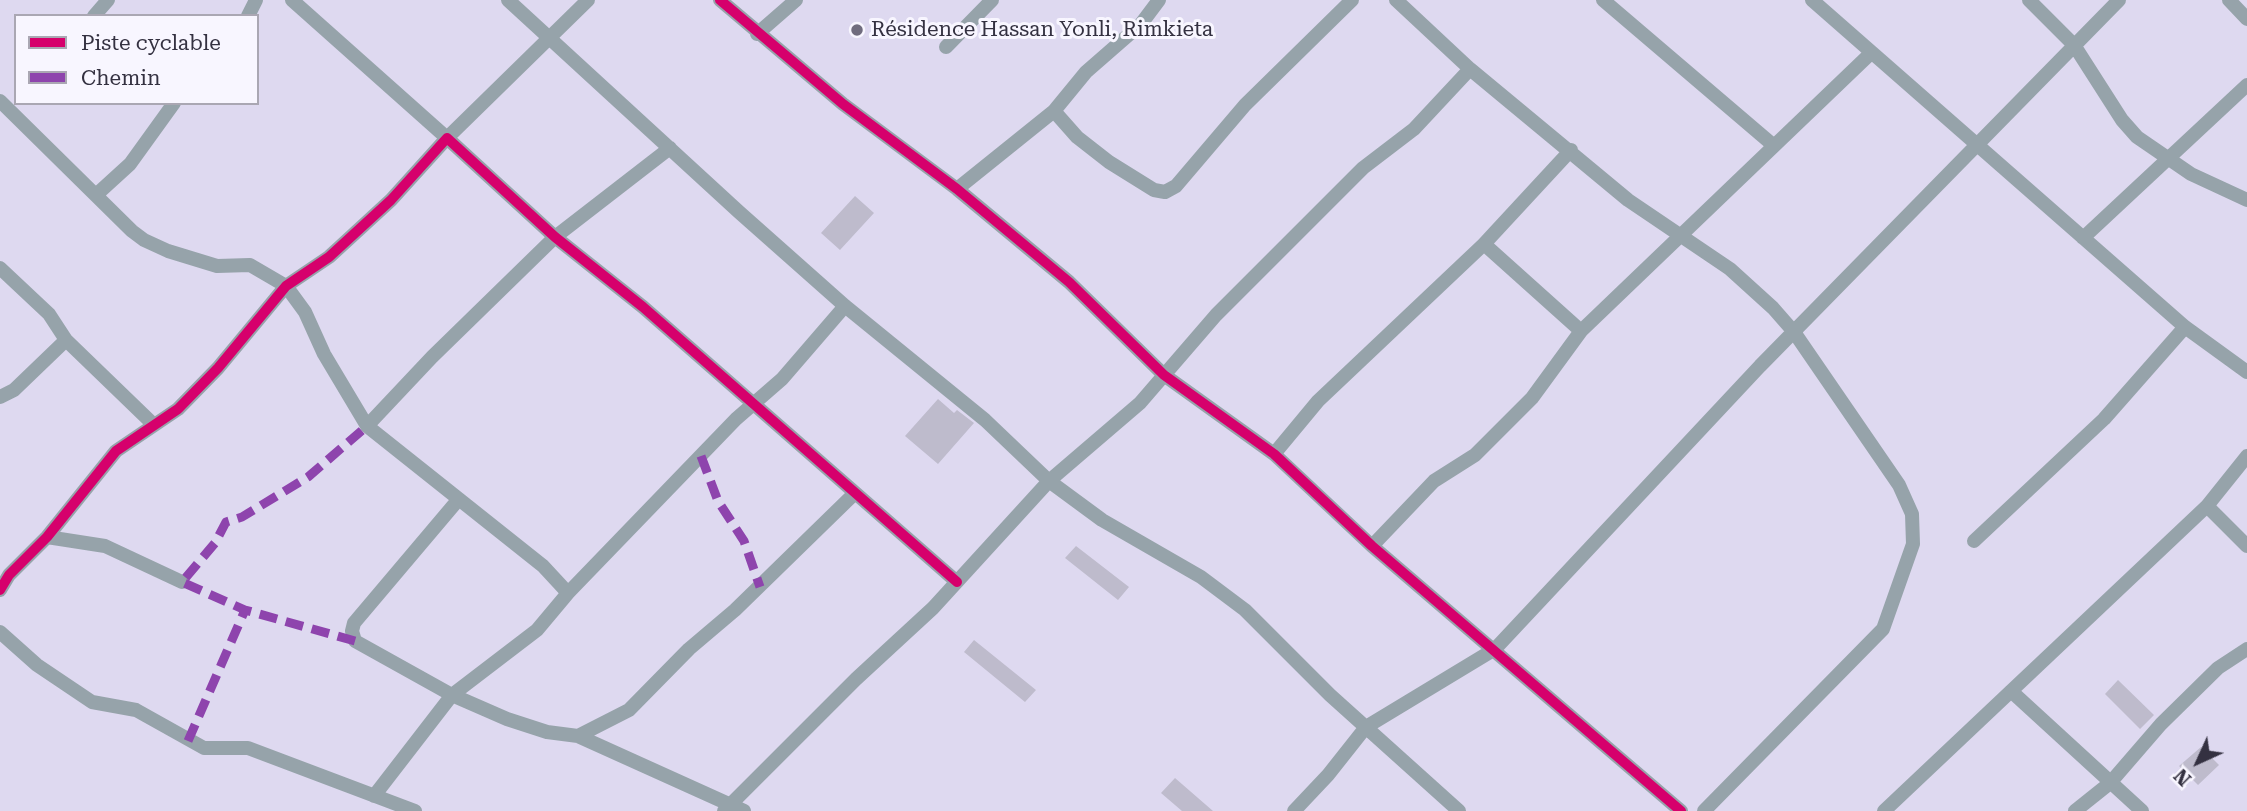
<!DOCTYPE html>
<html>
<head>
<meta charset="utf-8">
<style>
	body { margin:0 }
	#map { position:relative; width:2247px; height:811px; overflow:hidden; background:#ded9f0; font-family:"Roboto Serif",serif }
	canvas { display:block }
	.legend { position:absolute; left:14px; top:14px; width:245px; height:91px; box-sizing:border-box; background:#f8f6ff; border:2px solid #aaa7b3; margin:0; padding:9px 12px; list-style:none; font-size:21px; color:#343141 }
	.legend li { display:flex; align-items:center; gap:14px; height:35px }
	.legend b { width:35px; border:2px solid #aaa7b3 }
	.north { position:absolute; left:2163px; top:727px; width:70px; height:70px; -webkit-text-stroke:5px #f8f6ff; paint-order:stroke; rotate:225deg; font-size:19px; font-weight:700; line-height:28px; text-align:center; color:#343141 }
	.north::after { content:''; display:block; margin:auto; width:24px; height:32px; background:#343141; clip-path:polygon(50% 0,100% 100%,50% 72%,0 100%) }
</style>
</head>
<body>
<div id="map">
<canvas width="2247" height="811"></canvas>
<ul class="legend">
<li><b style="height:9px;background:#d6006c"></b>Piste cyclable</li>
<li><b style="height:9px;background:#8e44ad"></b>Chemin</li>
</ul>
<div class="north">N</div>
</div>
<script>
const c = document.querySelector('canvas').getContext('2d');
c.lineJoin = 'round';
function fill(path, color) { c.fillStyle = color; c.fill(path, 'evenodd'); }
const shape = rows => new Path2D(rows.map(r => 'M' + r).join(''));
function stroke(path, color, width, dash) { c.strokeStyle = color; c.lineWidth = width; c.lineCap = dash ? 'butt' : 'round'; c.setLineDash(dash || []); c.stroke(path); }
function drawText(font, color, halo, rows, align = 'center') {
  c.font = font + ' "Roboto Serif",serif'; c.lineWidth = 6; c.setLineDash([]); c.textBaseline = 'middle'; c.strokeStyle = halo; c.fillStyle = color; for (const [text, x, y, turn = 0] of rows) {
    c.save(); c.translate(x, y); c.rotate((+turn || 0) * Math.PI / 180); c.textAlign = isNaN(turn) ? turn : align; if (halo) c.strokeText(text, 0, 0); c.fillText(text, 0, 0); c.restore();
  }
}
fill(shape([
	[855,196,874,213,840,250,821,233],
	[938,399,954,413,957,410,974,423,938,464,905,436],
	[1076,546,1129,587,1118,600,1065,558],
	[974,640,1036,690,1025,702,964,652],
	[2118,680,2154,715,2140,729,2105,694],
	[2201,747,2219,765,2198,785,2179,766],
	[1175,778,1213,811,1182,811,1161,793]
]), '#bebbcc');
stroke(shape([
	[292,0,447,138,588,0],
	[508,0,739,212,845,306,985,420,1049,481,1102,520,1201,577,1245,610,1330,695,1459,811],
	[720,0,843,104,957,189,1069,282,1164,375,1274,454,1372,546,1681,811],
	[1396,0,1470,69,1628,200,1730,269,1773,308,1794,332,1899,485,1912,514,1913,544,1883,629,1704,811],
	[1603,0,1773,145],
	[1812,0,2185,327,2247,372],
	[2029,0,2074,45,2122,120,2137,137,2191,174,2247,200],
	[2229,0,2247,19],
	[94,16,108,0],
	[248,16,256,0],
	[757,34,796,0],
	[946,47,992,0],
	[0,101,132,231,144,240,168,251,217,266,250,265,286,286,305,312,324,354,367,426,543,566,568,593],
	[1054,111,1077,137,1109,162,1154,190,1165,192,1176,186,1245,105,1352,0],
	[957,189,1054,111,1086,72,1141,24,1159,0],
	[96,195,130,164,174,103],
	[2083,238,2247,85],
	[1484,244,1581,331],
	[0,268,49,314,66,340,154,425],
	[0,397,14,390,66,340],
	[367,426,432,357,555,237,670,148],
	[1274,454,1318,401,1484,244,1571,150],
	[458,500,354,623,352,631,355,641,452,695,507,719,547,732,578,736,629,710,689,649,735,610,855,493],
	[2207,506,2247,546],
	[47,537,105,546,182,582],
	[1974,541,2104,419,2185,327],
	[1372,546,1434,481,1475,455,1532,398,1581,331,1870,54],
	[0,590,9,575,47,537,116,451,178,409,218,368,286,286,329,257,391,200,447,138,555,237,643,307,957,582],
	[0,632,37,665,92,702,136,710,204,748,248,748,415,811],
	[2011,691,2142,811],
	[578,736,744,811],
	[374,796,452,695,537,630,568,593,736,419,782,379,845,306],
	[724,811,856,679,933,608,1049,481,1140,403,1216,315,1363,168,1414,129,1470,69],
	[1294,811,1328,775,1366,727,1495,649,1760,366,2119,0],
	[1884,811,2207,506,2247,456],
	[2075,811,2110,783,2161,724,2218,668,2247,649]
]), '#96a3aa', 14);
stroke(shape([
	[701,456,718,501,744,541,760,587],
	[355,641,245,610,182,582,215,543,226,522,242,517,308,477,367,426],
	[188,741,245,610]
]), '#8e44ad', 9, [18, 9]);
stroke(shape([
	[720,0,843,104,957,189,1069,282,1164,375,1274,454,1372,546,1681,811],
	[0,590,9,575,47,537,116,451,178,409,218,368,286,286,329,257,391,200,447,138,555,237,643,307,957,582]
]), '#d6006c', 10);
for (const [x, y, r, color] of [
	[857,30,7,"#706c7e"]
]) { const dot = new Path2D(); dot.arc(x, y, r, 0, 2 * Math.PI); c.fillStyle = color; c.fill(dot); stroke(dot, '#f8f6ff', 2.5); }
drawText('21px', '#343141', '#f8f6ff', [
	["Résidence Hassan Yonli, Rimkieta",871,30]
], 'left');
</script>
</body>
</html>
